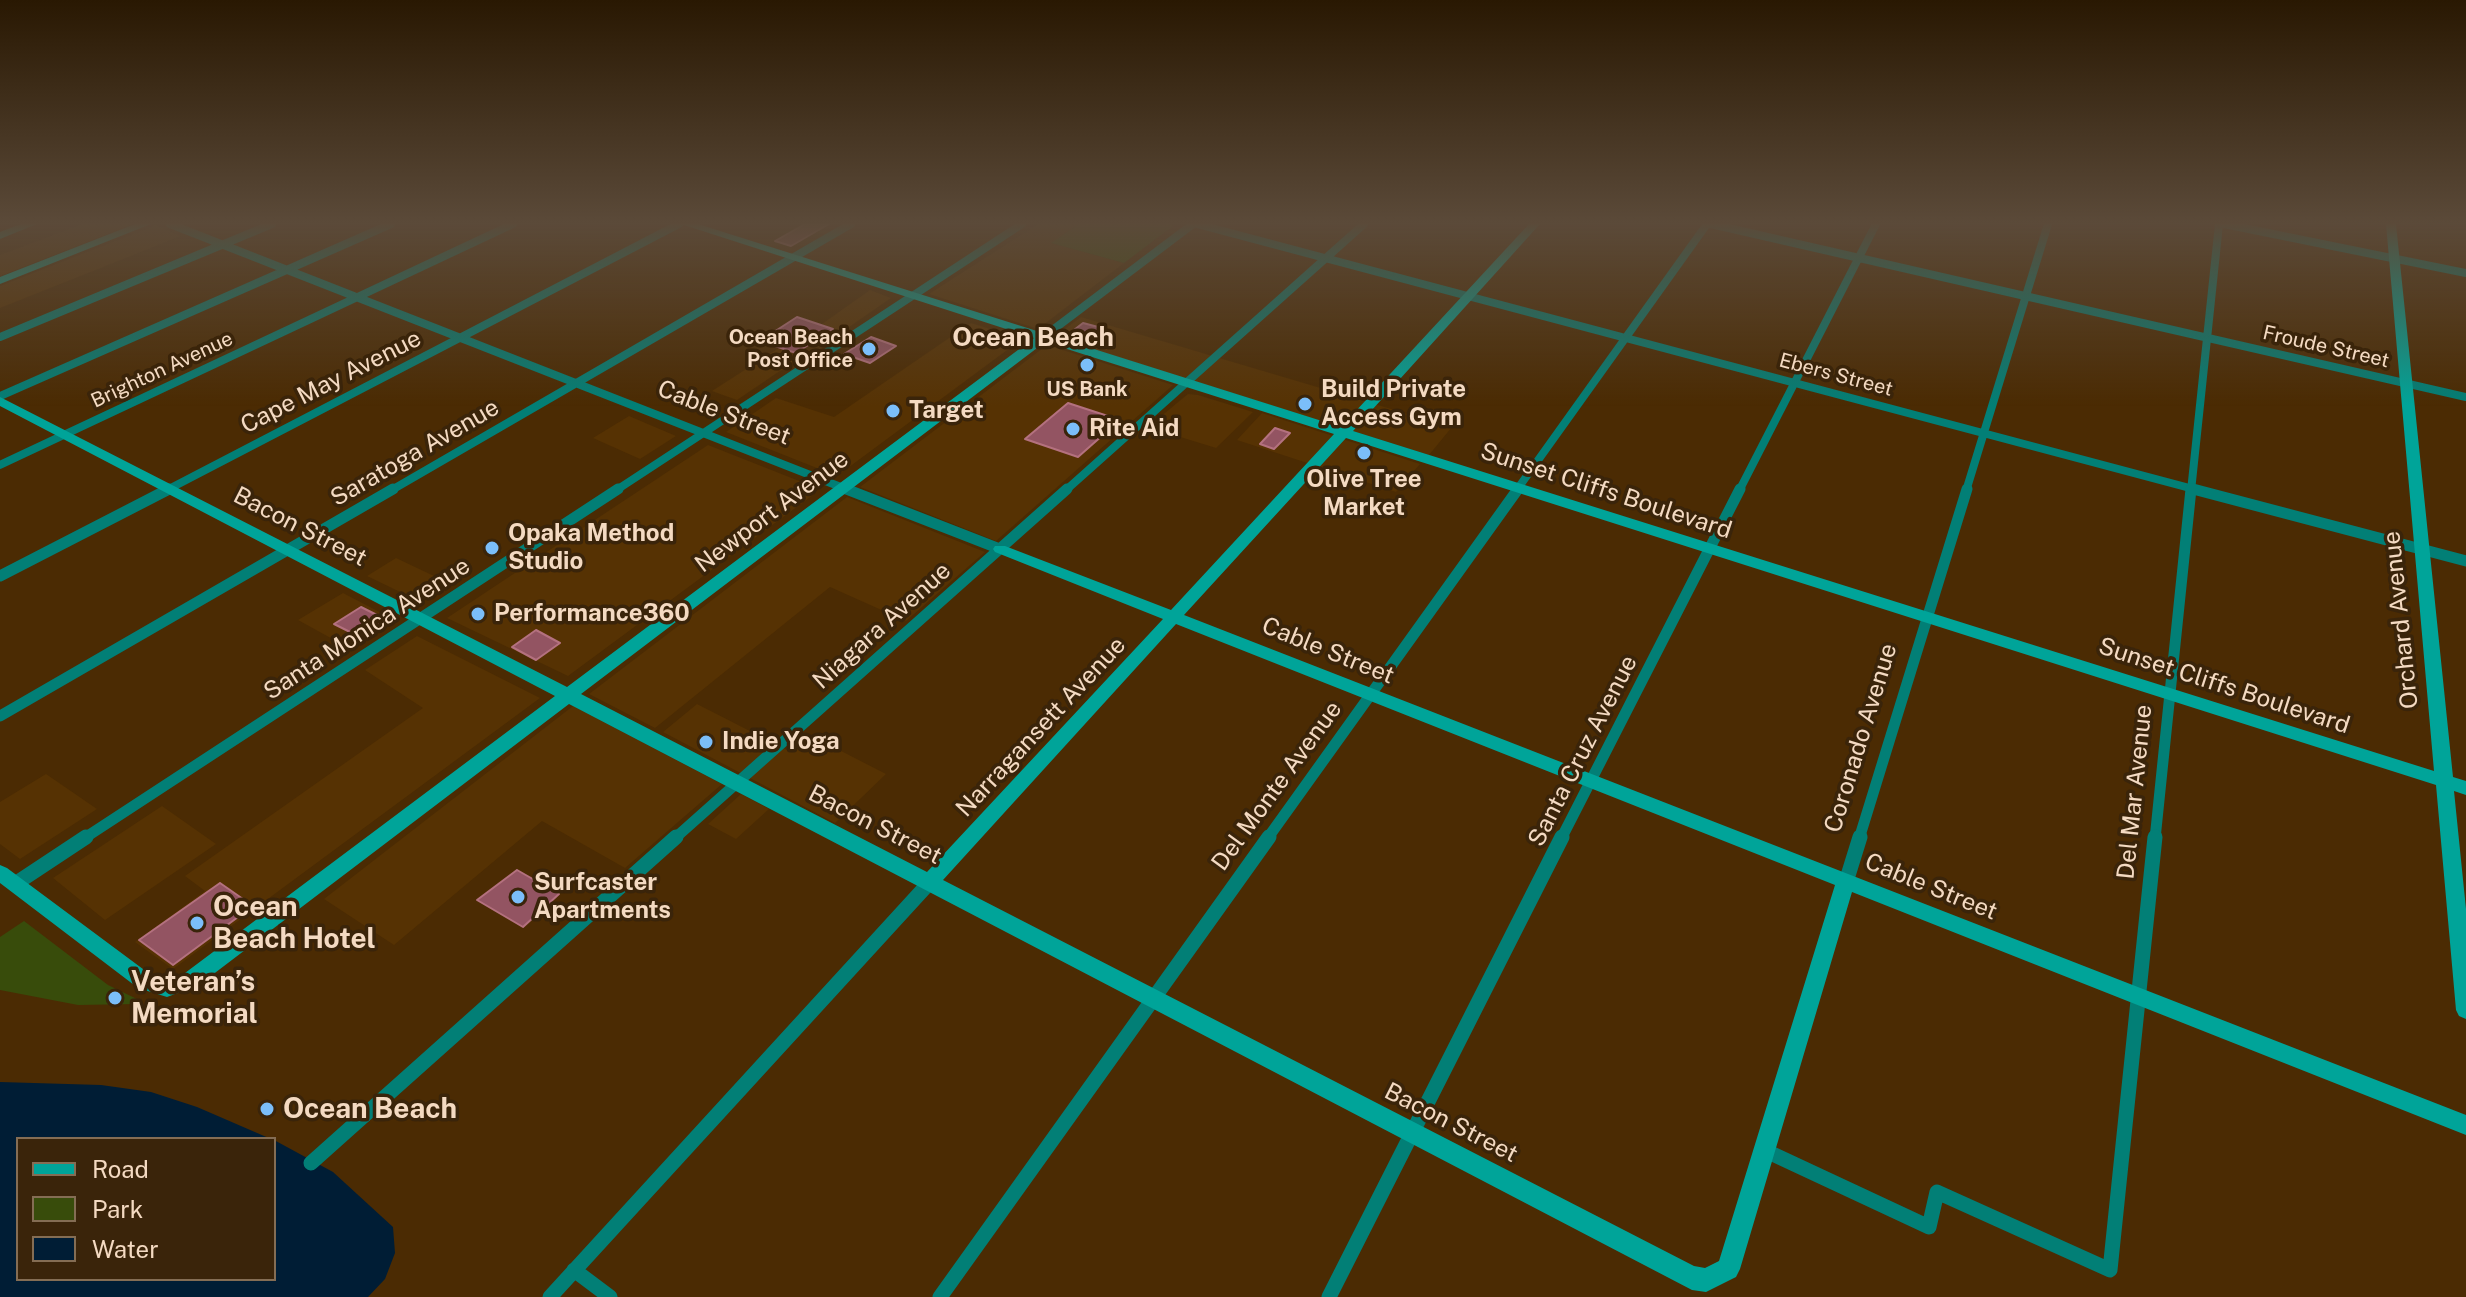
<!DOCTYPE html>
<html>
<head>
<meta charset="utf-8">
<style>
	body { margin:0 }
	#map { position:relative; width:2466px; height:1297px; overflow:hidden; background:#4b2b03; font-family:"Public Sans",sans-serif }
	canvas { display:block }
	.legend { position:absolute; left:16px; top:1137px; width:260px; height:144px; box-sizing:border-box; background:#3a240a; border:2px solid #846d54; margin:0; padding:10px 14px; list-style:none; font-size:24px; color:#f4dac2 }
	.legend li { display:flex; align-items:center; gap:16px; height:40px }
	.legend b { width:40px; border:2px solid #846d54 }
</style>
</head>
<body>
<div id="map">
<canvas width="2466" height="1297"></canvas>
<ul class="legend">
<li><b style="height:10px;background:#00a499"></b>Road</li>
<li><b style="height:22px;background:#384c0b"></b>Park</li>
<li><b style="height:22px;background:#001d35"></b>Water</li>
</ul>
</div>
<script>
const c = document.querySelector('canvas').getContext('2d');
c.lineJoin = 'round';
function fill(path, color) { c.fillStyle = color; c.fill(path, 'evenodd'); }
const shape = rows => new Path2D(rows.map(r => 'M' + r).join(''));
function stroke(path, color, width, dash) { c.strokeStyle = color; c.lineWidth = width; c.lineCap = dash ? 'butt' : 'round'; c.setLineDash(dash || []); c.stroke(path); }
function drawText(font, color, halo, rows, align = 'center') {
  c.font = font + ' "Public Sans",sans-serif'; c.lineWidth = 7; c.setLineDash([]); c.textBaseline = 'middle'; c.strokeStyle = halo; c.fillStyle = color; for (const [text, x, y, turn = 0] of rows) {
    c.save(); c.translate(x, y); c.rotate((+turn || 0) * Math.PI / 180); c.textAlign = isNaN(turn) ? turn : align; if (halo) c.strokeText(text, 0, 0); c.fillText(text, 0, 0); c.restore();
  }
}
fill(shape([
	[82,224,134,224,0,276,0,255],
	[1038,224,1079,224,1052,243,1124,263,1038,329,929,294],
	[156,225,181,236,0,308,0,286],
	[870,290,891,298,842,332,822,324],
	[1081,317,1452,427,1429,455,1054,337],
	[971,323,1022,339,837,476,726,432,776,398,834,417],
	[1047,345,1173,385,996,541,860,487],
	[779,348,802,356,737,400,712,391],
	[1188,394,1198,395,1253,412,1216,448,1148,427],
	[1262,413,1420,464,1396,492,1237,440],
	[629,416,676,436,640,459,593,438],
	[708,445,817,488,817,492,568,676,447,618],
	[847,497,985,552,906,621,830,587,655,728,589,694],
	[396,558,451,584,421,602,367,576],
	[343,593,393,619,347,647,298,620],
	[417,636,540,698,173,969,135,942,205,891,185,876,423,708,365,670],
	[697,704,789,751,808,734,886,774,835,823,663,732],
	[573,706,722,784,625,868,542,821,394,945,324,899],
	[46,774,97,809,20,859,0,844,0,802],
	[741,794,769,809,736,839,708,824],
	[162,806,216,844,105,920,53,878]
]), '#563203');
fill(shape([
	[1079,224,1172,224,1173,226,1124,263,1051,243],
	[24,921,108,985,139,1000,137,1004,78,1005,0,990,0,937]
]), '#384c0b');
fill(shape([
	[0,1082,101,1085,151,1092,197,1107,271,1139,18,1139,18,1279,274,1279,274,1140,333,1172,393,1227,395,1253,385,1279,368,1297,0,1297]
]), '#001d35');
const building = shape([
	[805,224,829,224,791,246,775,241,805,224],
	[797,317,833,329,796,353,760,341,797,317],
	[1083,323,1102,328,1084,343,1065,337,1083,323],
	[871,337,896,346,870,363,844,354,871,337],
	[1068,403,1120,420,1078,457,1025,439,1068,403],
	[1275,428,1290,433,1274,449,1260,444,1275,428],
	[361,607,389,621,362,638,334,624,361,607],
	[536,630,560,643,536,660,512,647,536,630],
	[517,870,559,894,523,927,477,900,517,870],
	[220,883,253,906,173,965,139,940,220,883]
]);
fill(building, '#935462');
stroke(building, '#b4717f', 2);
stroke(shape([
	[170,224,851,491],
	[1197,224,2201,491],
	[1711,224,2466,397],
	[2224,224,2466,273],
	[0,337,272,224],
	[1042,338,1193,224],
	[0,396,391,224],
	[0,465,513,224],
	[165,491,679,224],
	[390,491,851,224],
	[615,491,1022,224],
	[1065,491,1364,224],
	[1516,491,1707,224],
	[1739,491,1876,224],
	[1966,491,2048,224],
	[2191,491,2219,224]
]), '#027f76', 8);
stroke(shape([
	[846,489,1000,549],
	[2193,489,2466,561],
	[0,576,169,489],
	[0,716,393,489],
	[83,839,618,489],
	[674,839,1067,489],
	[1267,839,1518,489],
	[1561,839,1740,489],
	[1859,839,1967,489],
	[2155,839,2191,489]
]), '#027f76', 11);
stroke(shape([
	[1846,882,1860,837],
	[15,884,86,837],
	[1764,1150,1929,1227,1937,1192,2110,1270,2155,837],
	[311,1163,676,837],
	[574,1270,610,1297],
	[550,1297,930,882],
	[940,1297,1269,837],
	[1329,1297,1562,837]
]), '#027f76', 15);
fill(shape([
	[21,224,37,224,0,239,0,232,21,224],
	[135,224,151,224,0,284,0,277,135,224],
	[681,224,698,224,1341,427,1529,224,1540,224,1353,431,2434,771,2386,224,2396,224,2453,777,2466,781,2466,795,2454,791,2466,909,2466,1019,2459,1016,2456,1010,2436,785,1346,438,1184,615,2466,1115,2466,1135,1852,892,1740,1269,1736,1277,1706,1292,1692,1290,569,704,199,985,167,997,138,988,0,883,0,865,7,868,151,975,167,979,185,973,555,696,0,406,0,397,567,687,1034,338,681,224],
	[1045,342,1334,434,1171,610,1005,546,995,546,993,549,995,552,1163,619,927,872,581,694,1045,342],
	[1176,624,1835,885,1719,1261,1705,1268,1694,1266,943,880,1176,624]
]), '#00a499');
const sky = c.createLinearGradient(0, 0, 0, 406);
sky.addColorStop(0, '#291802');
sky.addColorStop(0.55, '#5b4a39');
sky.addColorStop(1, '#5b4a3900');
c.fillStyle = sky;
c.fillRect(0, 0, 2466, 406);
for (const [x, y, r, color] of [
	[869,349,8,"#7bbef9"],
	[1087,365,8,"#7bbef9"],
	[1305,404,8,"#7bbef9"],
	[893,411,8,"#7bbef9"],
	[1073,429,8,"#7bbef9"],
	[1364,453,8,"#7bbef9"],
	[492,548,8,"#7bbef9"],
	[478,614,8,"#7bbef9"],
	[706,742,8,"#7bbef9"],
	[518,897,8,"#7bbef9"],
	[197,923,8,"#7bbef9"],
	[115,998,8,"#7bbef9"],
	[267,1109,8,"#7bbef9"]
]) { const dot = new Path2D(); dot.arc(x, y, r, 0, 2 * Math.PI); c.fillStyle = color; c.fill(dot); stroke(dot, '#3a240a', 3); }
drawText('bold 20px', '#f4dac2', '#3a240a', [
	["Ocean Beach",853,338],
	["Post Office",853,361],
	["US Bank",1087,390,"center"]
], 'right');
drawText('20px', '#f4dac2', '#3a240a', [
	["Froude Street",2326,347,13],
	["Brighton Avenue",162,370,-25],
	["Ebers Street",1836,375,15]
]);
drawText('24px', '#f4dac2', '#3a240a', [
	["Cape May Avenue",331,382,-27],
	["Cable Street",724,413,21],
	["Saratoga Avenue",415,453,-30],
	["Sunset Cliffs Boulevard",1606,491,18],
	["Newport Avenue",772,512,-37],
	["Bacon Street",300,527,27],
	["Orchard Avenue",2401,620,-96],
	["Niagara Avenue",882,626,-42],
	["Santa Monica Avenue",367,629,-33],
	["Cable Street",1328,651,22],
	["Sunset Cliffs Boulevard",2224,686,18],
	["Narragansett Avenue",1041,727,-47],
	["Coronado Avenue",1861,738,-73],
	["Santa Cruz Avenue",1583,751,-63],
	["Del Monte Avenue",1277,786,-54],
	["Del Mar Avenue",2135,792,-84],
	["Bacon Street",875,825,27],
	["Cable Street",1931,887,22],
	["Bacon Street",1451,1123,27]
]);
drawText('bold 24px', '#f4dac2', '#3a240a', [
	["Build Private",1321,390],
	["Access Gym",1321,418],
	["Target",909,411],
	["Rite Aid",1089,429],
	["Olive Tree",1364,480,"center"],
	["Market",1364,508,"center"],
	["Opaka Method",508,534],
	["Studio",508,562],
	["Performance360",494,614],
	["Indie Yoga",722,742],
	["Surfcaster",534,883],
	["Apartments",534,911]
], 'left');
drawText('bold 26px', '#f4dac2', '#3a240a', [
	["Ocean Beach",1033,338]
]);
drawText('bold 28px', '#f4dac2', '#3a240a', [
	["Ocean",213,907],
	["Beach Hotel",213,939],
	["Veteran’s",131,982],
	["Memorial",131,1014],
	["Ocean Beach",283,1109]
], 'left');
</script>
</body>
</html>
